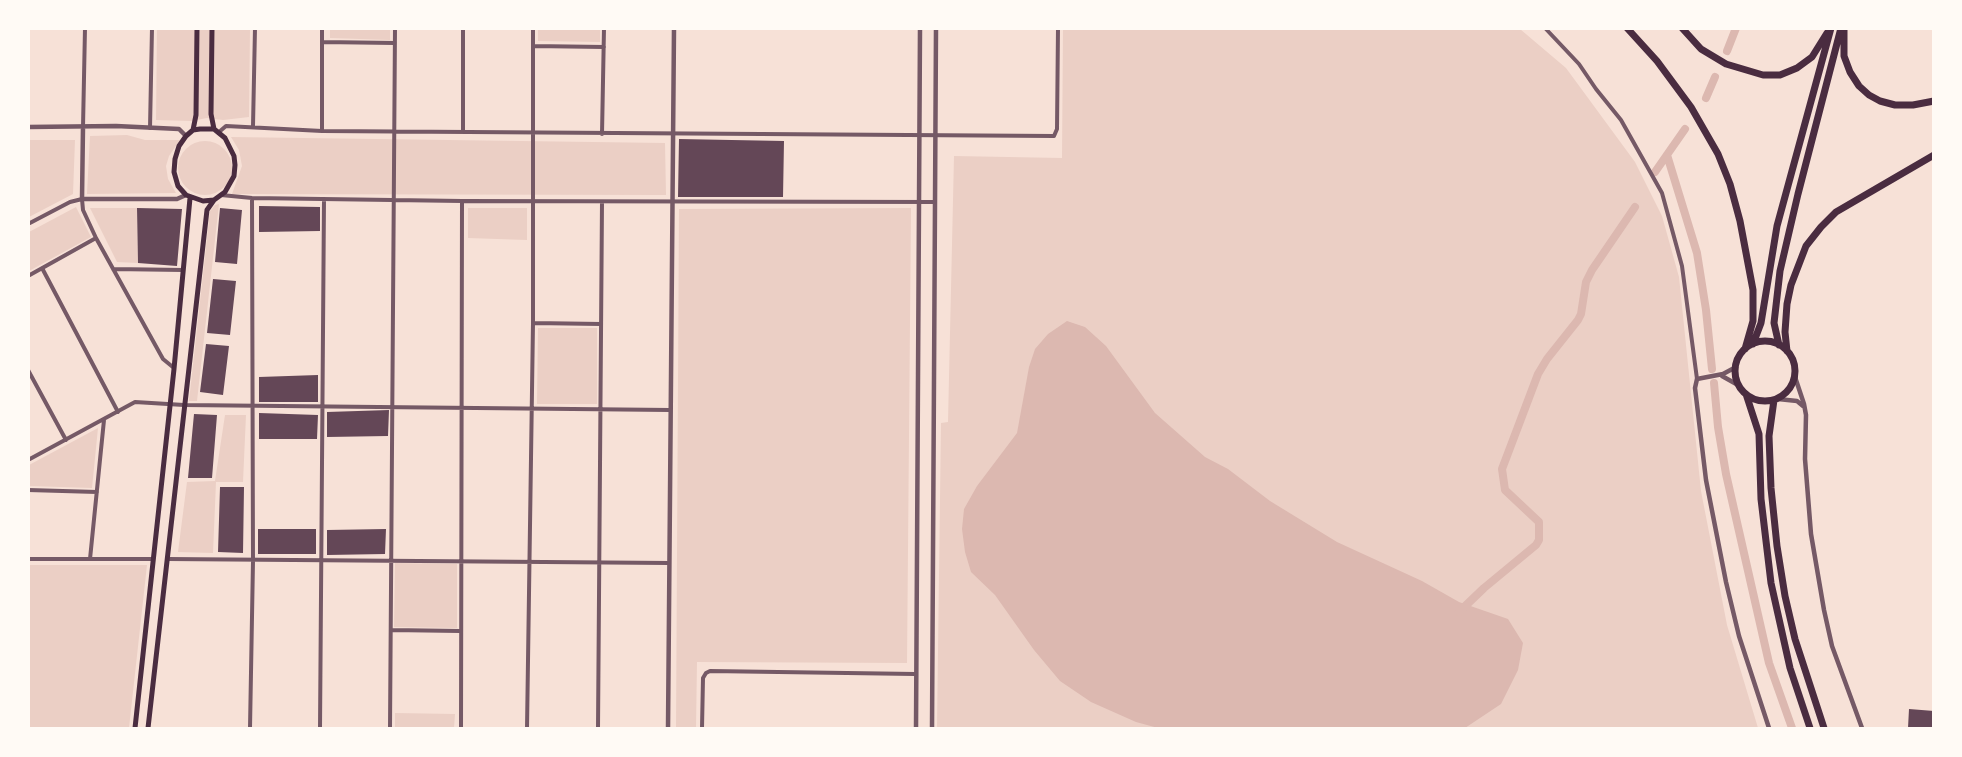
<!DOCTYPE html>
<html>
<head>
<meta charset="utf-8">
<style>
	body { margin:0 }
	#map { position:relative; width:1962px; height:757px; overflow:hidden; background:#f7e1d7; font-family:"Space Grotesk",sans-serif }
	canvas { display:block }
	.frame { position:absolute; inset:0; border:30px solid #fffaf5; pointer-events:none }
</style>
</head>
<body>
<div id="map">
<canvas width="1962" height="757"></canvas>
<div class="frame"></div>
</div>
<script>
const c = document.querySelector('canvas').getContext('2d');
c.lineJoin = 'round';
function fill(path, color) { c.fillStyle = color; c.fill(path, 'evenodd'); }
const shape = rows => new Path2D(rows.map(r => 'M' + r).join(''));
function stroke(path, color, width, dash) { c.strokeStyle = color; c.lineWidth = width; c.lineCap = dash ? 'butt' : 'round'; c.setLineDash(dash || []); c.stroke(path); }
fill(shape([
	[157,29,250,29,249,117,223,120,207,118,191,121,156,120],
	[330,29,390,29,390,40,330,38],
	[538,29,600,29,600,42,538,41],
	[1063,29,1520,29,1566,68,1635,162,1662,216,1679,277,1701,491,1727,625,1758,728,937,728,941,423,948,422,954,156,1062,158],
	[127,135,145,140,180,140,169,156,166,166,168,179,176,193,87,194,90,136],
	[231,137,665,143,666,195,232,194,242,166,239,150],
	[29,140,75,140,73,194,29,217],
	'178 168a27 27 0 1 1 54 0a27 27 0 1 1-54 0Z',
	[219,204,197,401,189,401,210,211,215,205],
	[76,207,91,237,29,271,29,232],
	[90,208,137,208,138,263,117,262],
	[468,208,527,208,527,240,468,238],
	[911,208,907,663,697,662,696,728,676,728,679,209],
	[538,328,597,328,597,404,537,404],
	[225,415,246,415,243,482,216,482,213,553,178,552,187,482,215,481],
	[98,428,92,488,29,486,29,465],
	[395,563,457,564,457,628,394,627],
	[29,565,147,565,129,728,29,728],
	[395,713,455,714,454,728,395,728]
]), '#ebcfc5');
fill(shape([
	[1067,321,1085,327,1106,346,1155,413,1205,457,1228,469,1270,501,1337,542,1422,581,1459,602,1508,619,1523,643,1518,670,1501,704,1465,728,1158,728,1136,722,1091,702,1060,681,1034,650,995,595,971,572,965,552,962,529,964,509,977,486,1017,433,1029,367,1035,349,1048,334]
]), '#dcb8b0');
stroke(shape([
	[1727,51,1736,28],
	[1706,98,1715,77],
	[1667,155,1697,253,1706,310,1712,369],
	[1655,172,1685,129],
	[1714,383,1718,427,1726,474,1769,663,1792,728],
	[1459,612,1484,588,1536,545,1539,540,1539,522,1505,490,1502,469,1538,374,1547,359,1578,320,1581,314,1586,282,1592,270,1635,207]
]), '#dcb8b0', 8);
fill(shape([
	[679,139,784,141,783,197,678,197],
	[259,206,320,207,320,231,259,232],
	[137,208,182,209,177,266,138,263],
	[220,208,242,210,237,264,215,262],
	[213,279,236,281,230,335,207,333],
	[206,344,229,346,223,395,200,392],
	[318,375,318,402,259,402,259,377],
	[389,410,388,436,327,437,327,412],
	[259,413,318,415,317,439,259,439],
	[194,414,217,415,212,478,188,478],
	[220,487,244,487,243,553,218,552],
	[258,529,316,529,316,554,258,554],
	[386,529,385,554,327,555,327,530],
	[1909,709,1934,711,1934,728,1908,728]
]), '#644757');
stroke(shape([
	[322,28,322,131],
	[1545,28,1579,64,1596,89,1621,120,1662,193,1682,266,1697,379],
	[322,42,395,43],
	[533,46,604,47],
	[253,126,255,28],
	[83,127,85,28],
	[150,128,152,28],
	[219,132,226,126,322,131,1054,136,1057,129,1058,28],
	[463,132,463,28],
	[602,134,604,28],
	[221,195,252,198,462,201,935,202],
	[28,224,70,202,82,199,83,210,96,238],
	[42,268,118,412],
	[113,269,183,270],
	[28,276,96,238,163,359,174,368],
	[533,323,601,324],
	[28,370,66,440],
	[28,460,135,402,184,405,670,410],
	[28,490,97,492],
	[28,559,153,559],
	[90,559,104,420],
	[168,559,669,563],
	[391,630,460,631],
	[250,728,253,561,252,198],
	[320,728,324,199],
	[390,728,395,28],
	[461,728,462,201],
	[527,728,533,323,533,28],
	[598,728,602,202],
	[702,728,703,678,706,673,710,671,915,674]
]), '#755966', 4);
stroke(shape([
	[28,127,116,126,179,129,186,136],
	[83,127,82,199,177,199,186,195],
	[1736,367,1723,374,1697,379,1695,388,1706,480,1726,582,1739,636,1769,728],
	[1722,376,1738,385],
	[1795,377,1804,404,1806,415,1805,459,1811,534,1824,610,1832,646,1862,728],
	[1778,399,1797,401,1803,406],
	[668,728,674,28],
	[916,728,920,28],
	[932,728,936,28]
]), '#755966', 4.5);
stroke(shape([
	[212,28,211,114,214,129],
	[200,129,214,129,225,138,234,156,235,165,234,176,225,192,214,200,203,201,186,195,178,186,174,172,175,159,179,146,186,136,193,130,200,129],
	[193,130,196,115,197,28],
	[135,728,174,369,190,198],
	[148,728,207,210,214,200]
]), '#4a2c40', 5);
stroke(shape([
	[1627,28,1657,61,1691,107,1718,154,1730,184,1740,221,1753,290,1753,321,1745,349],
	[1682,28,1701,49,1726,64,1763,75,1780,75,1797,68,1812,57,1827,33],
	[1844,29,1844,56,1850,72,1859,86,1869,95,1880,101,1895,105,1913,105,1934,101],
	'1735 371a30 30 0 1 1 60 0a30 30 0 1 1-60 0Z',
	[1753,344,1761,323,1777,226,1831,28],
	[1779,345,1774,323,1780,271,1798,194,1841,28],
	[1787,351,1785,332,1787,304,1791,285,1806,246,1821,227,1836,212,1934,155],
	[1746,394,1759,434,1761,499,1771,583,1790,668,1810,728],
	[1774,400,1769,436,1771,488,1777,546,1785,596,1795,639,1824,728]
]), '#4a2c40', 7);
</script>
</body>
</html>
